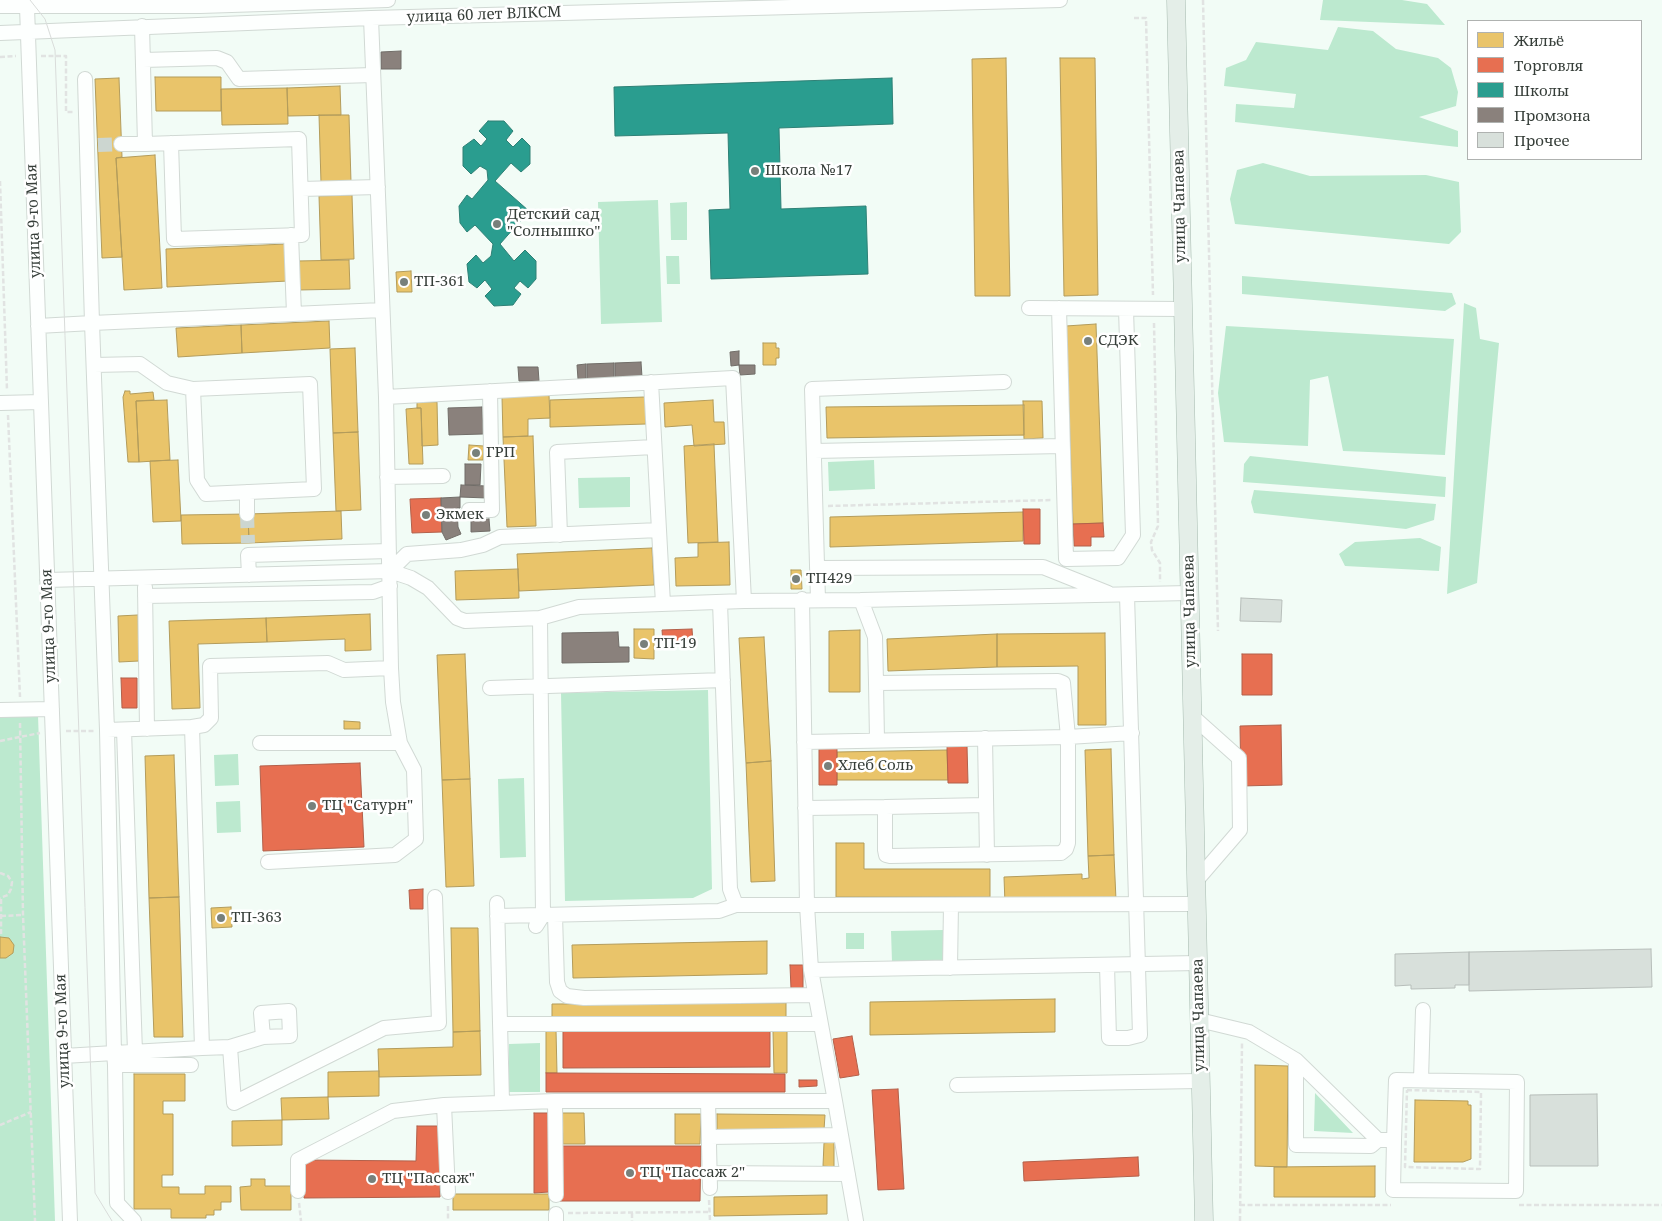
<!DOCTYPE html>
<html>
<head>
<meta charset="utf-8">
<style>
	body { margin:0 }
	#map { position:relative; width:1662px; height:1221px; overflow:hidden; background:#f2fcf6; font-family:"Noto Serif",serif }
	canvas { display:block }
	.legend { position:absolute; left:1467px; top:20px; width:175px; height:140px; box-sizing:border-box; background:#fff; border:1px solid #afb2b0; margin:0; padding:6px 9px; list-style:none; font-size:15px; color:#363e39 }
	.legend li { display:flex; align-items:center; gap:10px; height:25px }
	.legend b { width:25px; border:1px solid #afb2b0 }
</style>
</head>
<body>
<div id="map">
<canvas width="1662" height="1221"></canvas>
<ul class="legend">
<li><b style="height:14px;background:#e9c46a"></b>Жильё</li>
<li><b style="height:14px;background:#e76f51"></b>Торговля</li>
<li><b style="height:14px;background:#2a9d8f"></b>Школы</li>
<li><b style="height:14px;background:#8a817c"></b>Промзона</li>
<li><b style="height:14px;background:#d8e0db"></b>Прочее</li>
</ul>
</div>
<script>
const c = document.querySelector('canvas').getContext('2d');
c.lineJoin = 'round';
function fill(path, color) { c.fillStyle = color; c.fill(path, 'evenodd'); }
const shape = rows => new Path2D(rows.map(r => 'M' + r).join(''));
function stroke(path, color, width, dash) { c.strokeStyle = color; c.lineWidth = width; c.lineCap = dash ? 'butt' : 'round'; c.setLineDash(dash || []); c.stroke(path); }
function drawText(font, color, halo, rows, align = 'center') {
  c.font = font + ' "Noto Serif",serif'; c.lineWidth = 5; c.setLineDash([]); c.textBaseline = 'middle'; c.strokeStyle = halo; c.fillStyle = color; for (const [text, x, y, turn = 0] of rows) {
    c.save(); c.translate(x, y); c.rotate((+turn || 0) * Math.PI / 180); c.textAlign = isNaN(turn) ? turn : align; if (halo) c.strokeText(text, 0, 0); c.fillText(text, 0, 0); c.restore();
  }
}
fill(shape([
	[1323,0,1402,0,1427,4,1445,25,1320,20],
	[1338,27,1373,31,1396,49,1438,58,1451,68,1458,92,1456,106,1419,117,1458,131,1458,147,1235,122,1236,104,1294,108,1296,94,1224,86,1226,68,1246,60,1256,42,1328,50],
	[1263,163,1310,176,1426,175,1459,182,1461,232,1449,244,1235,224,1230,199,1237,170],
	[658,200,662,322,601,324,598,202],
	[687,202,687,240,671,240,670,203],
	[666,256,679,256,680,284,667,284],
	[1242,276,1452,293,1456,304,1445,311,1242,294],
	[1464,303,1476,308,1480,339,1499,343,1477,583,1447,594],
	[1226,326,1454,339,1445,455,1343,451,1328,376,1310,380,1308,446,1224,442,1218,393],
	[1250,456,1446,477,1445,497,1243,482,1244,464],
	[874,460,875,489,829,491,828,462],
	[630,477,630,507,579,508,578,478],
	[1254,490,1436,504,1434,520,1406,529,1254,513,1251,502],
	[1420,538,1441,547,1439,571,1345,566,1339,554,1355,542],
	[708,690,712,889,693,898,565,901,561,693],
	[38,715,55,1221,0,1221,0,717],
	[238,754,239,785,215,786,214,755],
	[524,778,526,857,500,858,498,779],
	[240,801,241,832,217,833,216,802],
	[943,930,943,961,892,962,891,931],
	[846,933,864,933,864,949,846,949],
	[540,1043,540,1092,509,1092,509,1044],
	[1315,1093,1353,1133,1314,1131]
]), '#bce9cf');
const homes = shape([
	[1006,58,1010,296,975,296,972,59,1006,58],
	[1060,58,1095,58,1098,295,1064,296,1060,58],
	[155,77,221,77,221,111,156,111,155,77],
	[119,78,122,157,116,158,122,257,102,258,95,79,119,78],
	[340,86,341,115,288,116,287,88,340,86],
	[287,88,288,124,222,125,221,89,287,88],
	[319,115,349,115,351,182,321,183,319,115],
	[155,155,162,288,124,290,116,158,155,155],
	[352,195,354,259,321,260,319,196,352,195],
	[287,244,288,281,167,287,166,249,287,244],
	[349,260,350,289,298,290,297,261,349,260],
	[411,271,412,292,397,292,396,272,411,271],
	[329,321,330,348,242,353,241,325,329,321],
	[1096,324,1103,523,1073,524,1066,326,1096,324],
	[241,325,242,353,178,357,176,328,241,325],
	[763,343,776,343,776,348,779,348,779,358,776,358,776,365,763,365,763,343],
	[355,348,358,432,333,433,330,349,355,348],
	[125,391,130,391,130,394,153,392,154,400,136,401,139,462,128,462,123,397,125,391],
	[549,395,550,418,528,419,528,436,503,437,502,397,549,395],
	[645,397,646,424,550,427,550,400,645,397],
	[167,400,170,460,139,462,136,401,167,400],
	[713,400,714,422,724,422,725,444,694,446,692,425,665,427,664,403,713,400],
	[1023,401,1042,401,1043,438,1024,439,1023,401],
	[417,402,437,402,438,445,422,446,421,408,417,408,417,402],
	[1024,405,1024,435,827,438,826,407,1024,405],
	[417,408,421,408,423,464,409,464,406,409,417,408],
	[358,432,361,510,336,511,333,433,358,432],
	[533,436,536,526,507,527,503,437,533,436],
	[714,444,718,542,688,543,684,446,714,444],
	[469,445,484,446,483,460,468,460,469,445],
	[178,460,181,521,153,522,150,461,178,460],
	[341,511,342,539,249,543,248,514,341,511],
	[1023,512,1023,541,830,547,830,517,1023,512],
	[248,514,249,543,182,544,181,515,248,514],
	[729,542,730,585,676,586,675,558,698,557,698,543,729,542],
	[652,548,654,585,519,591,517,554,652,548],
	[518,569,519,598,456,600,455,571,518,569],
	[791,570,801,570,802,589,791,589,791,570],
	[370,614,371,650,345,651,345,639,267,642,266,618,370,614],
	[138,615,139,661,119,662,118,616,138,615],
	[266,618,267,642,198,644,200,708,172,709,169,621,266,618],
	[634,629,654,629,654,659,634,658,634,629],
	[860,630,860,692,829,692,829,631,860,630],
	[1105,633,1106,725,1078,725,1078,666,997,667,997,634,1105,633],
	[997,634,997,667,888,671,887,639,997,634],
	[764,637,771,761,746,763,739,638,764,637],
	[465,654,470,779,442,780,437,655,465,654],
	[344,721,360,722,360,729,344,729,344,721],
	[1111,749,1114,855,1088,856,1085,750,1111,749],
	[947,750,948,780,837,780,837,752,947,750],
	[174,755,179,897,149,898,145,756,174,755],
	[771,761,775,881,751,882,746,763,771,761],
	[470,779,474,886,446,887,442,780,470,779],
	[836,843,864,843,864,869,990,869,990,897,836,897,836,843],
	[1114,855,1116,900,1005,904,1004,877,1082,874,1082,879,1089,878,1088,856,1114,855],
	[179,897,183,1037,154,1037,149,898,179,897],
	[231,907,232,927,212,928,211,908,231,907],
	[451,928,478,928,480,1031,453,1032,451,928],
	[0,937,9,938,14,945,13,953,6,958,0,958,0,937],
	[767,941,767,974,573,978,572,945,767,941],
	[1055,999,1055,1032,870,1035,870,1002,1055,999],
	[786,1003,786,1020,552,1021,552,1004,786,1003],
	[546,1030,556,1030,557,1073,546,1073,546,1030],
	[480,1031,481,1075,379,1077,378,1049,453,1047,453,1032,480,1031],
	[773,1031,787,1031,787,1073,774,1073,773,1031],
	[1255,1065,1288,1066,1287,1167,1255,1166,1255,1065],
	[379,1071,379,1096,328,1097,328,1072,379,1071],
	[134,1074,185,1074,185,1101,163,1101,163,1114,173,1114,173,1175,162,1175,162,1187,179,1187,179,1194,205,1194,205,1186,231,1186,231,1202,221,1202,221,1210,214,1210,214,1215,206,1215,206,1218,171,1218,171,1209,134,1209,134,1074],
	[328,1097,329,1119,282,1120,281,1098,328,1097],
	[1415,1100,1468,1101,1468,1105,1471,1105,1471,1159,1463,1162,1414,1162,1415,1100],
	[562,1113,584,1113,585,1144,563,1144,562,1113],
	[675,1114,701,1114,700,1144,675,1144,675,1114],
	[717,1114,825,1115,824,1130,717,1130,717,1114],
	[282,1120,282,1145,232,1146,232,1121,282,1120],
	[834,1142,834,1167,823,1166,824,1143,834,1142],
	[1375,1166,1375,1197,1274,1197,1274,1167,1375,1166],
	[251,1179,265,1179,265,1186,291,1186,291,1210,241,1210,240,1187,251,1186,251,1179],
	[453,1194,549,1194,549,1210,453,1210,453,1194],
	[827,1195,827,1214,714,1216,714,1197,827,1195]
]);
fill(homes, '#e9c46a');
stroke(homes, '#b39c5b', 1);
const shops = shape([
	[441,498,442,532,412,533,410,499,441,498],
	[1023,509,1040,509,1040,544,1024,544,1023,509],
	[1103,523,1104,537,1091,537,1091,546,1074,546,1073,524,1103,523],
	[692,629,693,642,663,643,662,630,692,629],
	[1242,654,1272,654,1272,695,1242,695,1242,654],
	[121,678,137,678,137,708,122,708,121,678],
	[1281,725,1282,785,1241,786,1240,726,1281,725],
	[947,746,967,746,968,783,948,783,947,746],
	[819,747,837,747,837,785,819,785,819,747],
	[360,763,364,847,263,851,260,766,360,763],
	[423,889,423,909,410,909,409,890,423,889],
	[790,965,803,965,803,989,791,989,790,965],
	[563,1028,770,1028,770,1067,563,1068,563,1028],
	[852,1036,859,1075,840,1078,833,1039,852,1036],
	[546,1073,785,1074,785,1092,546,1092,546,1073],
	[799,1080,817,1080,817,1086,799,1087,799,1080],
	[898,1089,904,1189,878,1190,872,1090,898,1089],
	[534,1113,549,1113,549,1192,534,1193,534,1113],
	[417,1126,439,1126,440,1197,304,1198,305,1160,416,1161,417,1126],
	[560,1146,701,1146,700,1201,560,1201,560,1146],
	[1138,1157,1139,1176,1024,1181,1023,1162,1138,1157]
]);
fill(shops, '#e76f51');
stroke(shops, '#b2604a', 1);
const schools = shape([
	[892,78,893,124,779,128,781,209,866,206,868,274,711,279,709,210,730,209,728,133,615,136,614,87,892,78],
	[488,121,504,121,513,131,506,140,513,147,522,138,530,146,530,164,521,172,511,163,495,181,529,211,500,244,514,261,525,250,536,261,536,279,528,288,520,281,514,288,521,294,513,305,494,306,485,296,492,289,485,280,477,288,469,282,467,264,476,255,483,263,491,256,493,244,475,225,467,232,460,223,459,206,467,195,472,199,488,180,487,170,480,166,471,174,463,166,463,147,474,139,481,146,487,139,479,131,488,121]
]);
fill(schools, '#2a9d8f');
stroke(schools, '#2e8075', 1);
const industry = shape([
	[401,51,401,69,381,69,381,52,401,51],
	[739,351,739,365,731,366,730,352,739,351],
	[641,362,642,377,615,378,615,363,641,362],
	[614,363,614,378,587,379,587,364,614,363],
	[586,364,586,379,578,379,577,365,586,364],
	[739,365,755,365,755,374,740,375,739,365],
	[518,367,538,367,539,381,519,381,518,367],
	[482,407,483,434,449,435,448,408,482,407],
	[465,464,481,464,480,485,465,485,465,464],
	[461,485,487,486,487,498,460,497,461,485],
	[460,497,460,508,457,508,458,527,461,534,446,540,442,532,441,498,460,497],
	[489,519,490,531,471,532,471,520,489,519],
	[618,632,619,647,629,647,629,662,562,663,562,633,618,632]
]);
fill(industry, '#8a817c');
stroke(industry, '#716d68', 1);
const building = shape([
	[1241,598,1282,600,1281,622,1240,621,1241,598],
	[1651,949,1652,987,1469,991,1469,952,1651,949],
	[1469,952,1469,985,1455,985,1455,988,1411,989,1411,985,1395,986,1395,954,1469,952],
	[1597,1094,1598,1166,1530,1166,1530,1095,1597,1094]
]);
fill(building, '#d8e0db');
stroke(building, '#b7beba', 1);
stroke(shape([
	[98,145,121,144],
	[247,514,248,543]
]), '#ccd6d0', 14, [14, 7]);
const minor = shape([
	[0,6,200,6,388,0],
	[27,7,70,1221],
	[142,26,145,144,299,139,302,235,174,239,171,143],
	[0,33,371,18,1060,0],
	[143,60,217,58,227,62,239,79,373,75],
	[121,144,145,144],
	[301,189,378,187],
	[291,235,294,314],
	[1029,308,1183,309],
	[1059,308,1066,559,1118,558,1133,535,1126,309],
	[382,310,92,323,107,730,192,727,202,1048,230,1047,234,1103,384,1028,439,1023,435,897],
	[38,326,92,323,85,79],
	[94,365,140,364,167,383,193,389],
	[651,382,663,604],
	[310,384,314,489,206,494,197,480,193,389,310,384],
	[386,397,733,378,744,601],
	[0,403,41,402],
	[814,451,1062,446],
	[387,477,443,476],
	[247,492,247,514],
	[469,510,492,510,490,391],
	[560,535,557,452,654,447],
	[817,568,1043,567,1108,593],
	[390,571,407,554,461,550,483,545,500,537,659,530],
	[249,575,248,555,389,551],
	[47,580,390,571,411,578,428,588,457,618,465,621,540,618,579,607,744,601,861,600,875,637,876,683,1058,681,1063,683,1068,737,1068,843,1066,849,1061,853,890,856,886,855,885,850,885,807,805,808],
	[145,587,147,729],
	[145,596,373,592,390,586],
	[802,599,807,905,1196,904],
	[818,600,812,389,1004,382],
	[861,600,1189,593],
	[876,683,877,740],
	[490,688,723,680],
	[0,710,52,709],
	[1192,716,1239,758,1240,830,1196,881],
	[192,727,204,725,211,718,210,666,328,663,344,670,391,668],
	[107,730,114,1053,202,1048],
	[124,730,135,1052],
	[985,738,987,855],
	[804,742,1068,737,1132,733],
	[260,743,400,743],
	[885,807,986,805],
	[268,862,395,855,416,839,414,770,400,743,393,702,391,668,386,397,371,18],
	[497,903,502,1102],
	[555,915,557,982,560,991,567,996,584,998,815,995],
	[497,916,719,911,736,905],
	[536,926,543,915,540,618],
	[1107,965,1109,1038,1128,1038,1140,1035,1127,595],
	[950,968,951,905],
	[811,970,1198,963],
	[1199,1020,1249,1032,1296,1060,1378,1140,1394,1140,1396,1080,1517,1082,1516,1191,1393,1190,1394,1140],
	[500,1024,820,1024],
	[230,1047,263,1037,290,1036,289,1011,261,1013,263,1037],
	[64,1056,114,1053,115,1065,191,1065],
	[1296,1060,1296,1145,1371,1146,1378,1140],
	[115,1065,117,1203,134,1221],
	[1421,1080,1423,1010],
	[957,1085,1200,1081],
	[555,1101,556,1195],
	[708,1101,710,1188],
	[835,1101,856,1221],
	[710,1137,841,1135],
	[710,1173,848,1174],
	[298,1191,298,1160,393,1111,444,1105],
	[448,1192,444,1105,555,1101,835,1101,811,970,807,905,736,905,730,889,720,602],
	[556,1214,556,1221]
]);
const major = shape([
	[1176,0,1204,1221]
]);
stroke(minor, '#d1d9d4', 16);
stroke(major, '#a6baaf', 19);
stroke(shape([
	[1203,0,1218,631],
	[1134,18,1146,18,1153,295],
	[41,56,66,56,66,112,73,112],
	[0,57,16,56],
	[0,181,7,390],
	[1154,323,1158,526,1151,542,1152,550,1160,563,1160,582],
	[8,415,20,697],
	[828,506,1052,500],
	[20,723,23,915,35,1221],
	[66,731,95,731],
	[0,741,40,733],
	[0,873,8,876,12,882,11,889,8,895,0,898],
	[1,916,23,915],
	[1,934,1,898],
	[1407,1090,1481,1092,1480,1169,1405,1167,1407,1090],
	[0,1125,31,1112],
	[709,1200,710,1221],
	[299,1203,301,1221],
	[1240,1205,1391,1205],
	[1519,1205,1662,1205],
	[448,1206,448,1221],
	[568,1213,709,1212],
	[632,1213,632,1221],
	[1240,1221,1242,1043]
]), '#e1e3e2', 2.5, [5, 2.5]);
stroke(minor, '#fdfffe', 14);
stroke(major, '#e4eee8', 18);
stroke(shape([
	[30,0,45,19,55,50,95,1193,112,1221]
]), '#d9dcda', 1);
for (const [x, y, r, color] of [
	[755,171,5,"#78807b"],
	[497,224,5,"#78807b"],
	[404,282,5,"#78807b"],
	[1088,341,5,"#78807b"],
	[476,453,5,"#78807b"],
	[426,515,5,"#78807b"],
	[796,579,5,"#78807b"],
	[644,644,5,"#78807b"],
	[828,766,5,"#78807b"],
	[312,806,5,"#78807b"],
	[221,918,5,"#78807b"],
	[630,1173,5,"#78807b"],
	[372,1179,5,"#78807b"]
]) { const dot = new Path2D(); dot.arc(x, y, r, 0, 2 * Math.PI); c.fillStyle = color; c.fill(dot); stroke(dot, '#fff', 2); }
drawText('15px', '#363e39', '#fff', [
	["улица 60 лет ВЛКСМ",484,15,-2],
	["улица Чапаева",1180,206,-91],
	["улица 9-го Мая",34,221,-92],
	["улица Чапаева",1190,611,-91],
	["улица 9-го Мая",49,626,-92],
	["улица Чапаева",1199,1015,-91],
	["улица 9-го Мая",63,1031,-92]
]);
drawText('15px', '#363e39', '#fff', [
	["Школа №17",765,171],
	["Детский сад",507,215],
	["\"Солнышко\"",507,232],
	["ТП-361",414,282],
	["СДЭК",1098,341],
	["ГРП",486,453],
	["Экмек",436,515],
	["ТП429",806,579],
	["ТП-19",654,644],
	["Хлеб Соль",838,766],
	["ТЦ \"Сатурн\"",322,806],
	["ТП-363",231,918],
	["ТЦ \"Пассаж 2\"",640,1173],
	["ТЦ \"Пассаж\"",382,1179]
], 'left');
</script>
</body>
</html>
